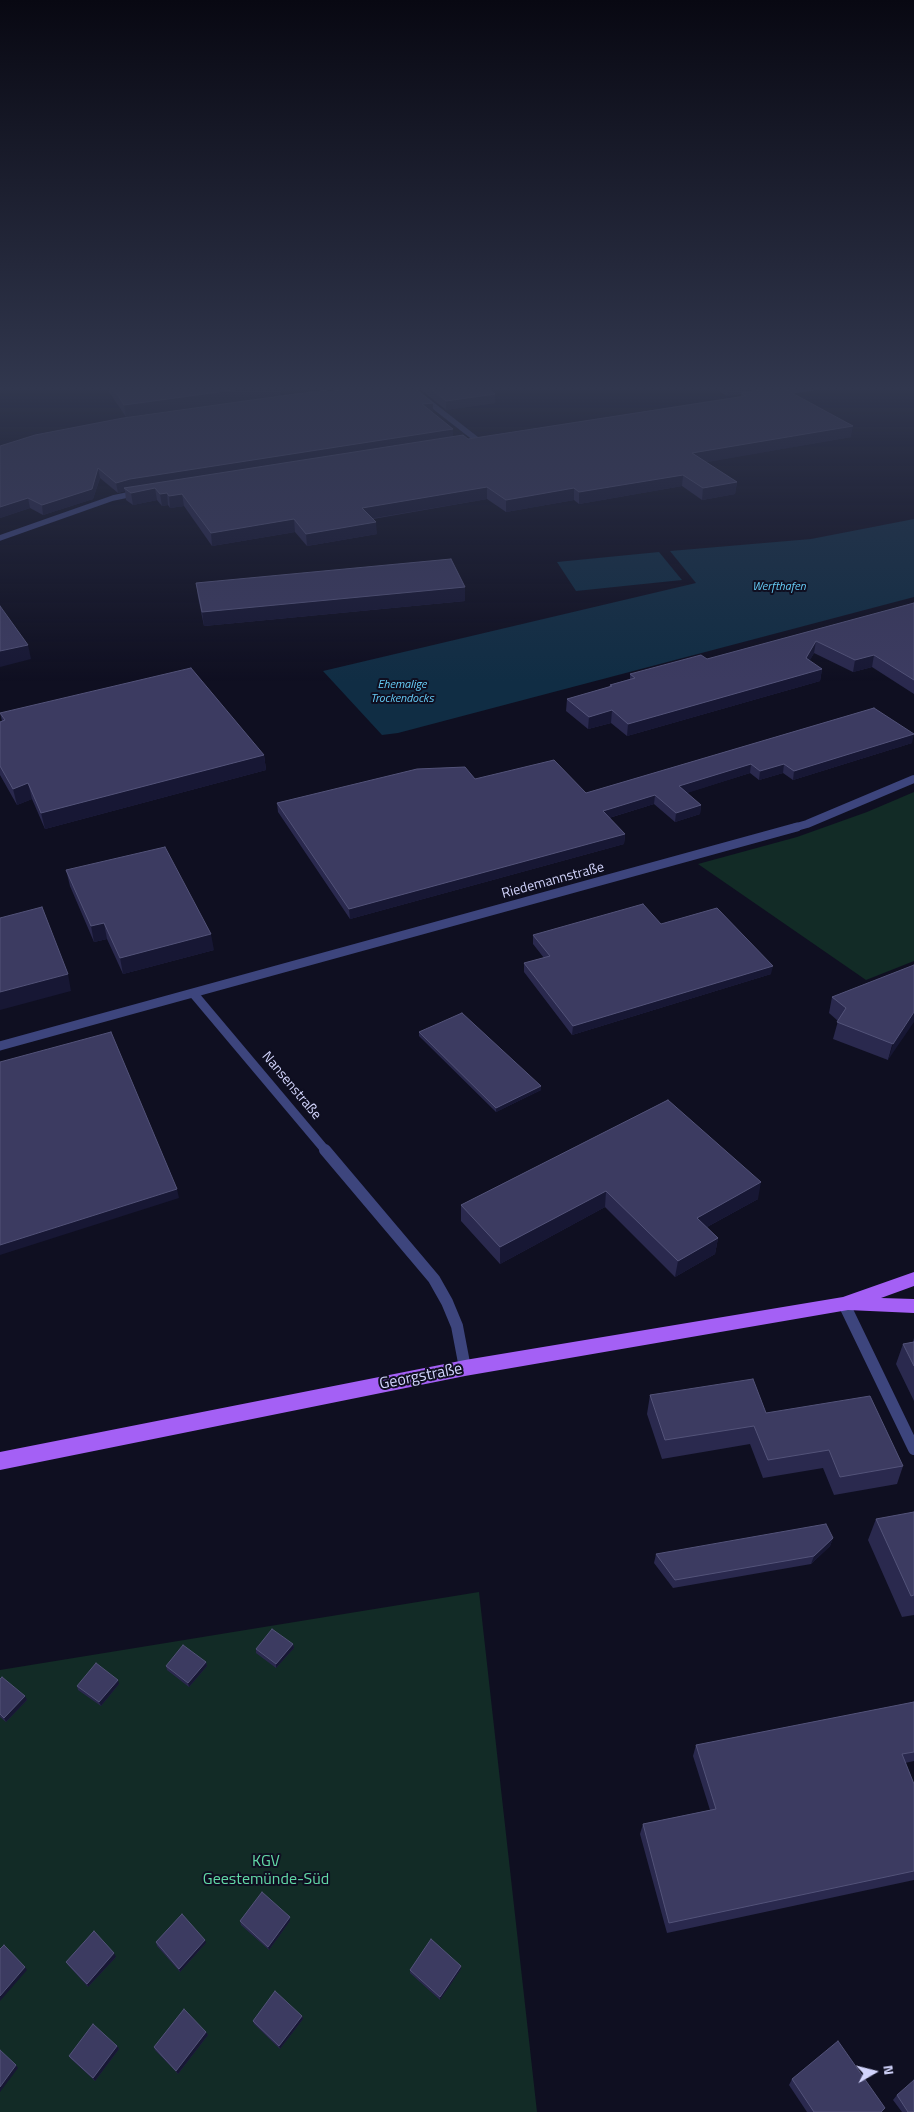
<!DOCTYPE html>
<html>
<head>
<meta charset="utf-8">
<style>
	body { margin:0 }
	#map { position:relative; width:914px; height:2112px; overflow:hidden; background:#0f0f21; font-family:"Titillium Web",sans-serif }
	canvas { display:block }
	.north { position:absolute; left:849px; top:2047px; width:50px; height:50px; -webkit-text-stroke:4px #0f0f21; paint-order:stroke; rotate:82deg; font-size:14px; font-weight:700; line-height:20px; text-align:center; color:#d2d4fc }
	.north::after { content:''; display:block; margin:auto; width:18px; height:22px; background:#d2d4fc; clip-path:polygon(50% 0,100% 100%,50% 72%,0 100%) }
</style>
</head>
<body>
<div id="map">
<canvas width="914" height="2112"></canvas>
<div class="north">N</div>
</div>
<script>
const c = document.querySelector('canvas').getContext('2d');
c.lineJoin = 'round';
function fill(path, color) { c.fillStyle = color; c.fill(path, 'evenodd'); }
const shape = rows => new Path2D(rows.map(r => 'M' + r).join(''));
function stroke(path, color, width, dash) { c.strokeStyle = color; c.lineWidth = width; c.lineCap = dash ? 'butt' : 'round'; c.setLineDash(dash || []); c.stroke(path); }
function drawText(font, color, halo, rows, align = 'center') {
  c.font = font + ' "Titillium Web",sans-serif'; c.lineWidth = 4; c.setLineDash([]); c.textBaseline = 'middle'; c.strokeStyle = halo; c.fillStyle = color; for (const [text, x, y, turn = 0] of rows) {
    c.save(); c.translate(x, y); c.rotate((+turn || 0) * Math.PI / 180); c.textAlign = isNaN(turn) ? turn : align; if (halo) c.strokeText(text, 0, 0); c.fillText(text, 0, 0); c.restore();
  }
}
fill(shape([
	[914,792,914,961,866,980,698,864,797,837,867,812],
	[479,1592,537,2112,0,2112,0,1670]
]), '#122b26');
fill(shape([
	[914,519,914,597,398,733,382,735,323,671,696,583,670,551,811,539],
	[659,552,682,580,576,591,557,562]
]), '#102d44');
stroke(shape([
	[408,386,476,439],
	[779,393,823,386],
	[0,538,113,498,137,493]
]), '#3d457d', 5.5);
stroke(shape([
	[793,828,807,824,914,779]
]), '#3d457d', 8);
stroke(shape([
	[193,993,326,1151],
	[0,1046,797,827]
]), '#3d457d', 9);
stroke(shape([
	[325,1150,434,1279,447,1302,457,1326,465,1368],
	[844,1304,914,1449]
]), '#3d457d', 12);
fill(shape([
	[914,1272,914,1286,881,1298,914,1299,914,1313,848,1310,465,1376,0,1470,0,1452,465,1360,843,1297,914,1272]
]), '#a460f5');
fill(shape([
	[109,386,280,386,126,417,109,392],
	[419,386,485,386,495,394,495,403,446,410,420,389],
	[711,386,767,386,766,389,851,437,706,462,737,482,735,494,702,500,682,486,579,504,574,500,506,512,487,499,373,519,377,534,307,546,295,532,212,546,184,506,170,508,168,505,162,506,157,500,133,505,126,500,125,491,118,493,100,478,93,499,43,515,30,508,0,518,0,446,328,392,433,403,433,412,432,412,453,429,453,437,468,439,741,396,741,394,727,396],
	[196,583,465,587,465,601,204,626,198,597],
	[914,603,914,694,872,667,853,672,814,653,809,661,822,669,820,681,627,736,611,723,588,729,566,711,567,699,609,687,610,685,630,679,630,674,707,659],
	[874,708,912,743,793,780,783,773,759,780,750,773,686,793,701,805,700,814,675,822,654,804,609,818,625,834,624,844,350,919,278,812,277,803,475,779,586,793],
	[0,713,264,755,266,770,45,829,32,799,17,805,0,775,0,722,2,721],
	[66,870,214,950,123,974,107,939,94,942,70,886],
	[661,924,771,974,572,1035,524,972,524,963,544,958,533,944,533,935],
	[914,965,888,1060,833,1039,838,1021,829,1013,832,997],
	[419,1032,541,1090,496,1112,419,1036],
	[668,1100,758,1199,707,1227,718,1238,715,1254,675,1277,605,1207,500,1264,461,1221,461,1205],
	[914,1338,914,1401,896,1364,903,1344,913,1342],
	[650,1395,766,1413,903,1466,897,1484,834,1495,823,1468,763,1478,750,1444,662,1459,647,1414],
	[914,1512,914,1615,902,1617,868,1540,876,1519],
	[833,1538,830,1546,811,1564,673,1588,654,1563,656,1554],
	[293,1644,294,1648,276,1668,256,1653,256,1649],
	[206,1662,207,1666,189,1687,167,1670,166,1666],
	[0,1679,27,1700,6,1722,0,1717],
	[119,1684,101,1706,78,1690,77,1686],
	[914,1702,914,1761,905,1763,914,1784,914,1880,667,1933,640,1834,643,1824,710,1810,693,1756,696,1745],
	[240,1921,290,1921,269,1950,241,1925],
	[156,1942,206,1943,180,1972,157,1946],
	[116,1957,88,1987,68,1965,66,1962],
	[461,1966,461,1969,440,2000,410,1973,410,1970],
	[302,2016,303,2019,280,2049,254,2024,253,2021],
	[206,2032,208,2035,178,2074,155,2050,154,2047],
	[117,2046,119,2049,95,2081,71,2059,69,2056],
	[792,2079,885,2108,882,2112,807,2112,789,2085],
	[897,2095,914,2112,902,2112,893,2100]
]), '#2a294e');
fill(shape([
	[262,386,280,386,281,396,126,417,124,405],
	[747,386,767,386,766,390,741,393,741,394,727,396,728,389],
	[495,394,495,403,446,410,446,401],
	[433,403,433,412,422,413,422,404],
	[853,426,851,437,691,465,692,453],
	[453,429,453,439,124,488,125,491,118,493,116,483,130,479],
	[98,468,100,478,93,499,43,515,42,505],
	[683,475,682,486,579,504,579,492],
	[737,482,735,494,702,500,703,488],
	[487,487,487,499,363,520,362,508],
	[155,488,157,500,133,505,131,493],
	[574,488,574,500,506,512,506,500],
	[167,493,168,505,162,506,160,494],
	[182,494,184,506,170,508,169,496],
	[28,498,30,508,0,518,0,507],
	[294,519,295,532,212,546,211,533],
	[376,522,377,534,307,546,306,534],
	[465,587,465,601,204,626,202,612],
	[816,641,814,653,804,671,806,658],
	[28,645,31,659,0,667,0,651],
	[874,655,872,667,853,672,855,660],
	[822,669,820,681,627,736,628,724],
	[612,710,611,723,588,729,589,717],
	[914,734,912,743,793,780,794,771],
	[264,755,266,770,45,829,41,813],
	[751,764,750,773,678,796,679,786],
	[784,764,783,773,759,780,760,771],
	[28,783,32,799,17,805,13,789],
	[655,795,654,804,602,820,603,811],
	[701,805,700,814,675,822,676,813],
	[625,834,624,844,350,919,349,909],
	[104,923,107,939,94,942,91,926],
	[211,934,214,950,123,974,120,958],
	[773,966,771,974,572,1035,573,1026],
	[68,974,71,991,0,1010,0,992],
	[914,1012,914,1022,888,1060,893,1044],
	[541,1086,541,1090,496,1112,496,1108],
	[761,1182,758,1199,694,1234,697,1218],
	[177,1189,179,1198,0,1255,0,1245],
	[606,1191,605,1207,500,1264,500,1247],
	[718,1238,715,1254,675,1277,678,1261],
	[833,1538,830,1546,811,1564,814,1556],
	[293,1644,294,1648,276,1668,276,1664],
	[206,1662,207,1666,189,1687,188,1683],
	[118,1680,119,1684,101,1706,99,1702],
	[25,1696,27,1700,6,1722,4,1718],
	[290,1917,290,1921,269,1950,268,1947],
	[205,1940,206,1943,180,1972,179,1969],
	[114,1953,116,1957,88,1987,87,1984],
	[461,1966,461,1969,440,2000,440,1997],
	[25,1967,27,1970,0,2001,0,1996],
	[302,2016,303,2019,280,2049,279,2046],
	[206,2032,208,2035,178,2074,176,2071],
	[117,2046,119,2049,95,2081,93,2078],
	[16,2065,18,2068,0,2092,0,2087]
]), '#171734');
const building = shape([
	[112,386,262,386,124,405,112,386],
	[360,386,412,386,433,403,422,404,453,429,130,479,116,483,98,468,92,489,42,505,28,498,0,507,0,446,35,435,123,418,288,395,327,390,328,392,360,386],
	[428,386,485,386,495,394,446,401,428,386],
	[723,386,747,386,728,389,723,386],
	[781,387,853,426,692,453,737,482,703,488,683,475,579,492,574,488,506,500,487,487,362,508,376,522,306,534,294,519,211,533,182,494,169,496,167,493,160,494,155,488,131,493,124,488,463,435,468,439,746,396,741,393,781,387],
	[451,559,465,587,202,612,196,583,451,559],
	[914,603,914,680,874,655,855,660,816,641,806,658,822,669,628,724,612,710,589,717,567,699,612,686,610,685,635,678,630,674,701,655,707,659,914,603],
	[0,606,28,645,0,651,0,606],
	[191,668,264,755,41,813,28,783,13,789,0,766,0,722,5,720,0,713,191,668],
	[874,708,914,734,794,771,784,764,760,771,751,764,679,786,701,805,676,813,655,795,603,811,625,834,349,909,277,803,417,769,465,767,475,779,554,760,586,793,874,708],
	[165,847,211,934,120,958,104,923,91,926,66,870,165,847],
	[643,904,661,924,717,908,773,966,573,1026,524,963,550,956,533,935,643,904],
	[42,907,68,974,0,992,0,918,42,907],
	[914,965,914,1012,893,1044,837,1022,846,1008,832,997,914,965],
	[462,1013,541,1086,496,1108,419,1032,462,1013],
	[111,1032,177,1189,0,1245,0,1062,111,1032],
	[668,1100,761,1182,697,1218,718,1238,678,1261,606,1191,500,1247,461,1205,668,1100],
	[914,1342,914,1366,903,1344,914,1342],
	[753,1379,766,1413,870,1396,903,1466,840,1477,829,1450,768,1460,754,1426,665,1440,650,1395,753,1379],
	[914,1512,914,1595,911,1596,876,1519,914,1512],
	[826,1524,833,1538,814,1556,675,1580,656,1554,826,1524],
	[272,1629,293,1644,276,1664,256,1649,272,1629],
	[183,1645,206,1662,188,1683,166,1666,183,1645],
	[96,1663,118,1680,99,1702,77,1686,96,1663],
	[2,1677,25,1696,4,1718,0,1714,0,1679,2,1677],
	[914,1702,914,1752,902,1754,914,1784,914,1871,669,1923,643,1824,716,1809,696,1745,914,1702],
	[262,1892,290,1917,268,1947,240,1921,262,1892],
	[182,1914,205,1940,179,1969,156,1942,182,1914],
	[94,1931,114,1953,87,1984,66,1962,94,1931],
	[431,1939,461,1966,440,1997,410,1970,431,1939],
	[4,1945,25,1967,0,1996,0,1949,4,1945],
	[275,1991,302,2016,279,2046,253,2021,275,1991],
	[184,2009,206,2032,176,2071,154,2047,184,2009],
	[93,2024,117,2046,93,2078,69,2056,93,2024],
	[838,2041,885,2108,881,2112,814,2112,792,2079,838,2041],
	[0,2050,16,2065,0,2087,0,2050],
	[914,2080,914,2112,908,2112,897,2095,914,2080]
]);
fill(building, '#3c3b61');
stroke(building, '#535379', 1);
const sky = c.createLinearGradient(0, 0, 0, 682);
sky.addColorStop(0, '#080812');
sky.addColorStop(0.57, '#31374e');
sky.addColorStop(1, '#31374e00');
c.fillStyle = sky;
c.fillRect(0, 0, 914, 682);
drawText('italic 12px', '#66ccf6', '#0f0f21', [
	["Werfthafen",779,587],
	["Ehemalige",402,685],
	["Trockendocks",402,699]
]);
drawText('14px', '#d2d4fc', '#0f0f21', [
	["Riedemannstraße",553,881,-15],
	["Nansenstraße",291,1086,50]
]);
drawText('16px', '#d2d4fc', '#0f0f21', [
	["Georgstraße",421,1377,-11]
]);
drawText('16px', '#62d8a6', '#0f0f21', [
	["KGV",266,1862],
	["Geestemünde-Süd",266,1880]
]);
</script>
</body>
</html>
